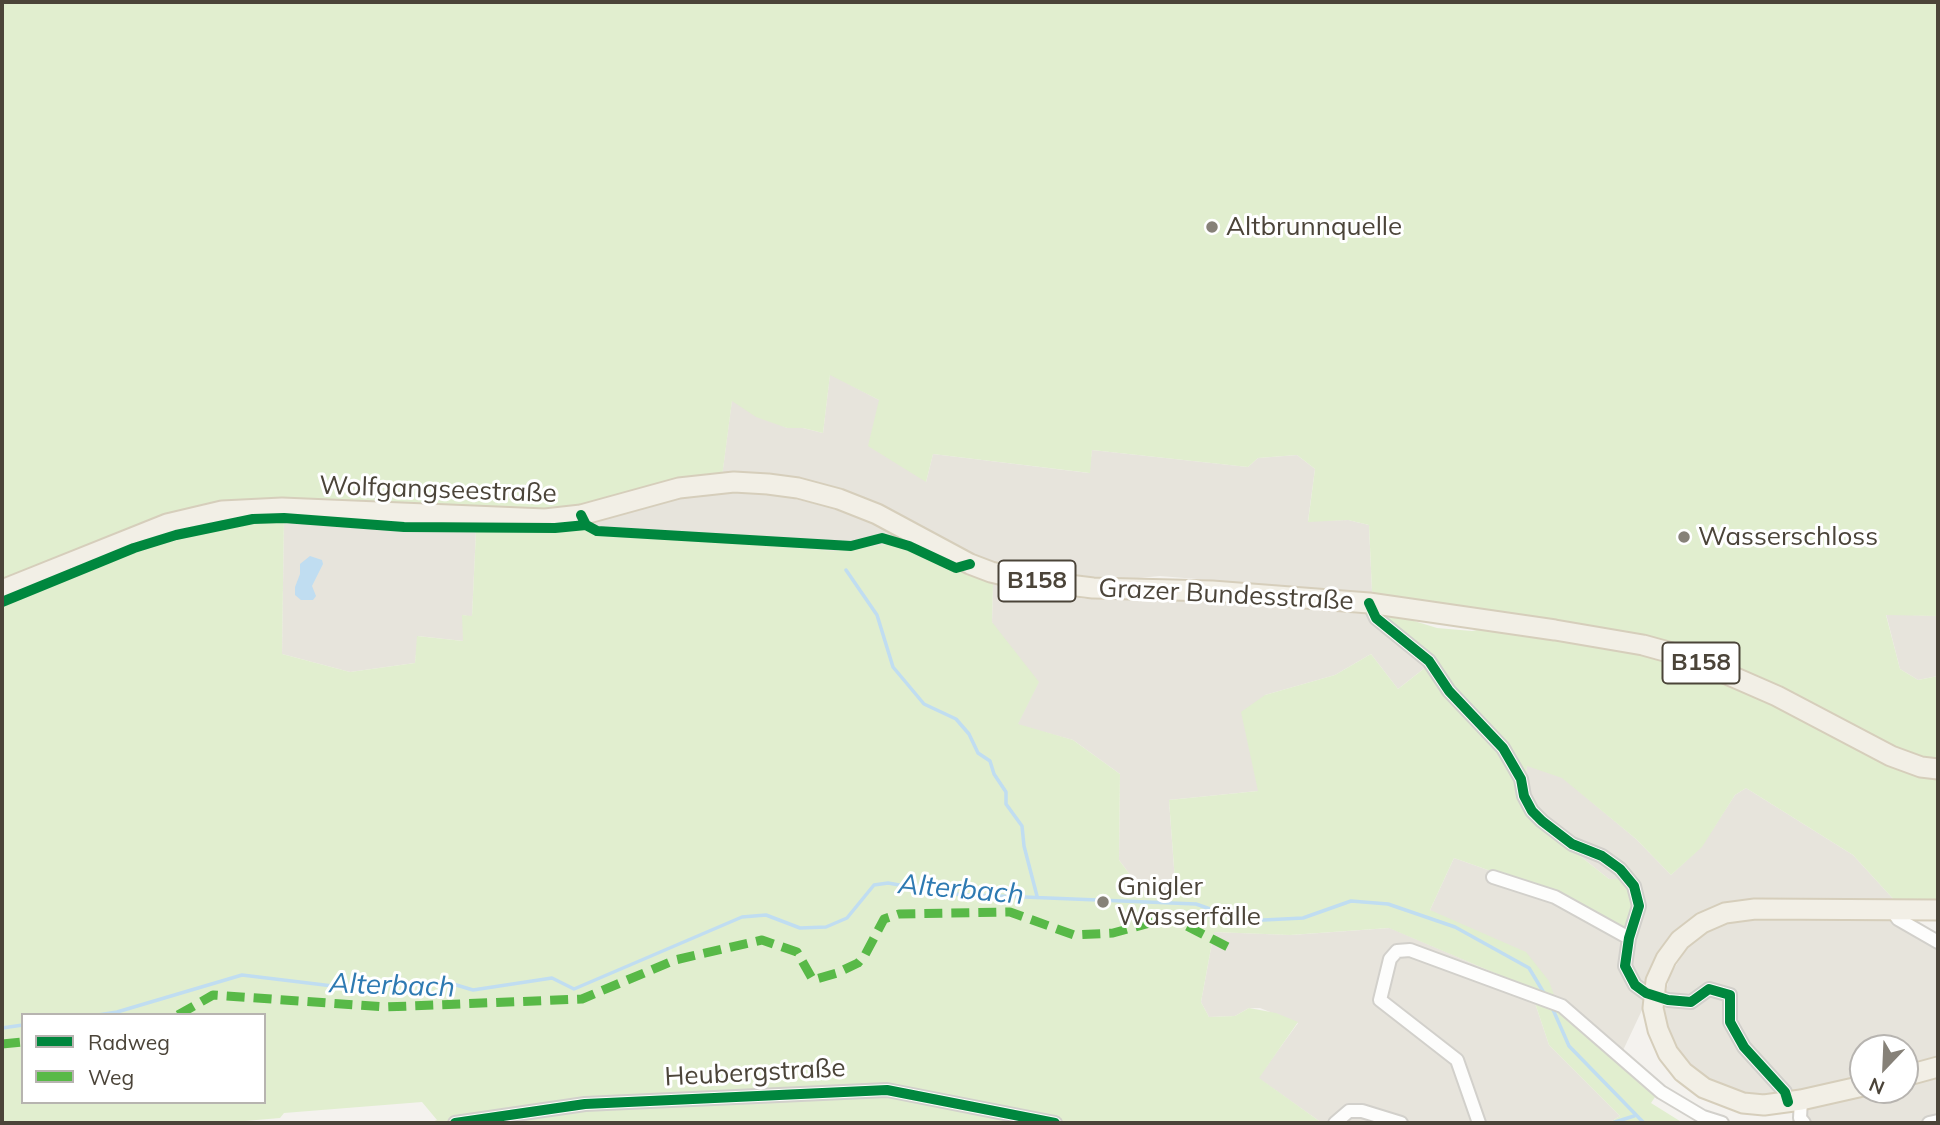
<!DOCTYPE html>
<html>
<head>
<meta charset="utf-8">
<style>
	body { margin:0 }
	#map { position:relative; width:1940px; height:1125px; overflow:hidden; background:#f4f2ee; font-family:Mulish,sans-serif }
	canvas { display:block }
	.frame { position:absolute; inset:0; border:4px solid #4b4439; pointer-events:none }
	.legend { position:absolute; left:21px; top:1013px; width:245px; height:91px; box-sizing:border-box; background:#fff; border:2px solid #b7b4b0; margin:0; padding:9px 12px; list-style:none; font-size:21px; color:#4b4439 }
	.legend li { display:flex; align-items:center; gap:14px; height:35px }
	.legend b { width:35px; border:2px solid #b7b4b0 }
	.north { position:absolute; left:1849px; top:1034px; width:70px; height:70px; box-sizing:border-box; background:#fff; border:2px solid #b7b4b0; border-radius:50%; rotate:203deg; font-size:19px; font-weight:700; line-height:28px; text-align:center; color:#4b4439 }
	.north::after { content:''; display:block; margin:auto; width:24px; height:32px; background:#868178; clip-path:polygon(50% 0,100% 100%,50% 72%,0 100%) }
</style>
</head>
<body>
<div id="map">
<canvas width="1940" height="1125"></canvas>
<div class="frame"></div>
<ul class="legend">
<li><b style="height:9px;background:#00873e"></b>Radweg</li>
<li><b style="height:9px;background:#58b947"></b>Weg</li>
</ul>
<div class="north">N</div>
</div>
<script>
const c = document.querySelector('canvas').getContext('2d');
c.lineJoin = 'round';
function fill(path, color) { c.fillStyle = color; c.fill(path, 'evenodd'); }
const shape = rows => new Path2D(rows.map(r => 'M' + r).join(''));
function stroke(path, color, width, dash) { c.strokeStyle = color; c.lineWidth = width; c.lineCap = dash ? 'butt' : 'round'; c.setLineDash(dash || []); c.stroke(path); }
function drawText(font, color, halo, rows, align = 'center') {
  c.font = font + ' Mulish,sans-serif'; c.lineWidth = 6; c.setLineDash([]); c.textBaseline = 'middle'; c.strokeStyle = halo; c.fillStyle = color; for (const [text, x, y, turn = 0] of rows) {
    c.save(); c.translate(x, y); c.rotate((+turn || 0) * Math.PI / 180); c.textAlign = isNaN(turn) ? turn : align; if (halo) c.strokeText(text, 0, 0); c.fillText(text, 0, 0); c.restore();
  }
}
fill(shape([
	[830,374,879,400,926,482,933,454,1089,473,1092,450,1248,467,1258,458,1297,455,1315,469,1308,521,1348,520,1369,525,1372,591,1378,598,1271,588,1247,583,1160,576,1116,580,996,564,951,544,889,509,843,490,804,481,722,476,732,400,787,428,803,428,823,433],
	[720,492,774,494,841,510,897,535,888,544,835,551,599,533,594,522,655,503],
	[284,514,476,531,472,617,463,615,463,641,418,636,415,663,350,672,282,654],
	[993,584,1085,599,1174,600,1378,615,1436,659,1398,689,1371,654,1335,675,1265,695,1258,791,1169,800,1176,895,1143,892,1119,860,1120,774,1073,740,1018,725,992,622],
	[1886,614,1938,616,1938,676,1918,680,1900,669],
	[1527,765,1562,777,1636,839,1671,875,1701,847,1735,795,1746,788,1853,855,1896,902,1754,900,1715,906,1691,920,1669,939,1652,967,1643,1008,1618,1061,1430,910,1454,858,1556,894,1609,879,1570,848,1521,801],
	[1777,917,1904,917,1938,937,1938,1060,1905,1069,1905,1048,1863,1048,1863,1079,1798,1095,1768,1096,1738,1093,1710,1082,1684,1060,1668,1034,1663,1004,1670,975,1687,948,1710,929,1739,920],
	[1390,928,1530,988,1549,1045,1620,1116,1609,1123,1322,1123,1258,1078,1298,1023,1260,1008,1249,1008,1235,1016,1209,1017,1201,1002,1214,932,1291,935],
	[1938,1073,1938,1123,1803,1123,1806,1109,1876,1090,1905,1090,1905,1082]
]), '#e7e4dc');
fill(shape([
	[2,2,1938,2,1938,616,1886,615,1900,669,1918,680,1938,676,1938,761,1911,755,1884,745,1695,651,1378,598,1372,591,1369,525,1348,520,1308,522,1315,469,1297,455,1258,458,1248,467,1092,450,1090,473,933,454,926,482,868,446,879,400,830,375,823,433,803,428,787,428,756,417,732,401,720,492,655,503,594,523,599,533,835,551,888,544,897,535,993,584,992,622,1039,682,1018,724,1073,740,1120,774,1119,860,1143,892,1176,894,1169,800,1258,791,1241,712,1265,695,1335,675,1371,654,1398,689,1435,660,1378,615,1411,620,1437,628,1472,631,1494,627,1661,657,1695,668,1938,777,1938,903,1896,902,1853,855,1746,788,1735,795,1702,847,1671,875,1636,839,1562,778,1527,766,1522,802,1570,848,1609,879,1621,879,1634,903,1628,931,1556,894,1454,858,1430,910,1526,952,1549,981,1558,1006,1657,1094,1651,1103,1683,1123,1609,1123,1620,1116,1549,1045,1530,988,1389,928,1290,935,1214,932,1201,1002,1209,1017,1235,1016,1249,1008,1276,1013,1298,1022,1259,1078,1322,1123,430,1123,437,1120,422,1102,284,1113,280,1118,245,1121,245,1123,2,1123],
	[284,514,476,531,472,616,462,615,463,641,417,636,415,663,350,672,282,654],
	[23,1015,264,1015,264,1102,23,1102]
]), '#e1eecf');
fill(shape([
	[310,556,322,560,323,564,312,586,316,596,313,600,301,600,295,595,295,587,300,574,300,564]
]), '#c0ddf1');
stroke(shape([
	[846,570,877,615,893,667,924,704,956,719,969,734,978,753,990,761,994,774,1006,792,1006,804,1022,826,1024,846,1037,896],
	[1551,1005,1569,1046,1644,1123],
	[98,1015,117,1012,242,975,374,991,390,983,453,984,473,990,552,978,574,989,742,917,766,915,800,928,826,927,847,918,874,885,888,883,950,894,1196,904,1244,921,1303,918,1351,901,1388,904,1455,927,1529,968,1547,998],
	[2,1028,23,1025],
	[1612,1123,1634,1116]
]), '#c0ddf1', 3.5);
const street = shape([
	[1369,603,1376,618,1429,661,1449,691,1503,748,1521,779,1524,796,1532,811,1542,821,1572,844,1602,856,1620,869,1634,886,1639,906,1629,938,1625,966,1635,985,1646,993,1668,1000,1691,1002,1709,989,1730,995,1730,1022,1744,1047,1785,1092,1788,1102],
	[1493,877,1555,897,1629,938],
	[1891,909,1898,919,1938,942],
	[1801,1100,1800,1118,1804,1123],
	[455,1123,585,1104,887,1090,1055,1123],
	[1335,1123,1349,1111,1362,1111,1401,1123],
	[1479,1123,1457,1060,1380,1000,1390,959,1397,951,1410,950,1562,1006,1661,1092,1703,1117,1722,1123],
	[1929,1123,1938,1121]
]);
const primary = shape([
	[2,590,167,524,222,511,282,508,545,519,581,515,679,488,734,482,768,484,798,488,839,499,877,514,970,564,991,572,1020,579,1093,588,1212,591,1369,603,1555,630,1643,645,1690,658,1777,696,1891,756,1921,767,1938,769],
	[1905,1076,1938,1067],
	[1863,1086,1801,1100,1764,1105,1743,1103,1704,1088,1683,1072,1668,1053,1658,1030,1653,1008,1656,981,1666,959,1680,940,1702,923,1725,913,1755,909,1938,910]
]);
stroke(street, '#d2d0cb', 16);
stroke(primary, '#d6cebb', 23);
stroke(street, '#fdfdfc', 12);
stroke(primary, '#f2efe6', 19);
stroke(shape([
	[178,1015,213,995,385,1007,582,999,675,960,762,940,797,952,813,980,837,973,858,963,865,955,884,919,899,914,1010,912,1074,935,1113,933,1161,920,1177,921,1230,948],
	[2,1044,23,1042]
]), '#58b947', 9, [18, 9]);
stroke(shape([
	[581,515,586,525,597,531,851,546,882,538,909,546,956,568,970,564],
	[2,602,134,548,176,535,253,519,284,518,404,527,555,528,586,525],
	[1369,603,1376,618,1429,661,1449,691,1503,748,1521,779,1524,796,1532,811,1542,821,1572,844,1602,856,1620,869,1634,886,1639,906,1629,938,1625,966,1635,985,1646,993,1668,1000,1691,1002,1709,989,1730,995,1730,1022,1744,1047,1785,1092,1788,1102],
	[455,1123,585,1104,887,1090,1055,1123]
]), '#00873e', 10);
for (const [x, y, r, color] of [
	[1212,227,7,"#868178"],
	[1684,537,7,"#868178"],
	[1103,902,7,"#868178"]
]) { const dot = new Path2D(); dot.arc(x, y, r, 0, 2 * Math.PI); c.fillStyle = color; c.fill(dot); stroke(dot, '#fff', 2.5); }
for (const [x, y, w] of [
	[1037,581,77],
	[1701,663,77]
]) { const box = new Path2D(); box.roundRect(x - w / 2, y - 20.5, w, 41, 5); c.fillStyle = '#fff'; c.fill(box); stroke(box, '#4b4439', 2); }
drawText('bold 24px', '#4b4439', null, [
	["B158",1037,581],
	["B158",1701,663]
]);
drawText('26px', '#4b4439', '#fff', [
	["Altbrunnquelle",1226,227],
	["Wasserschloss",1698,537],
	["Gnigler",1117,887],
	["Wasserfälle",1117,917]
], 'left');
drawText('26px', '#4b4439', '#fff', [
	["Wolfgangseestraße",438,490,2],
	["Grazer Bundesstraße",1226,595,3],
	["Heubergstraße",755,1073,-3]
]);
drawText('italic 28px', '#2e7ab2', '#fff', [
	["Alterbach",961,890,5],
	["Alterbach",392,986,2]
]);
</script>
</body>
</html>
